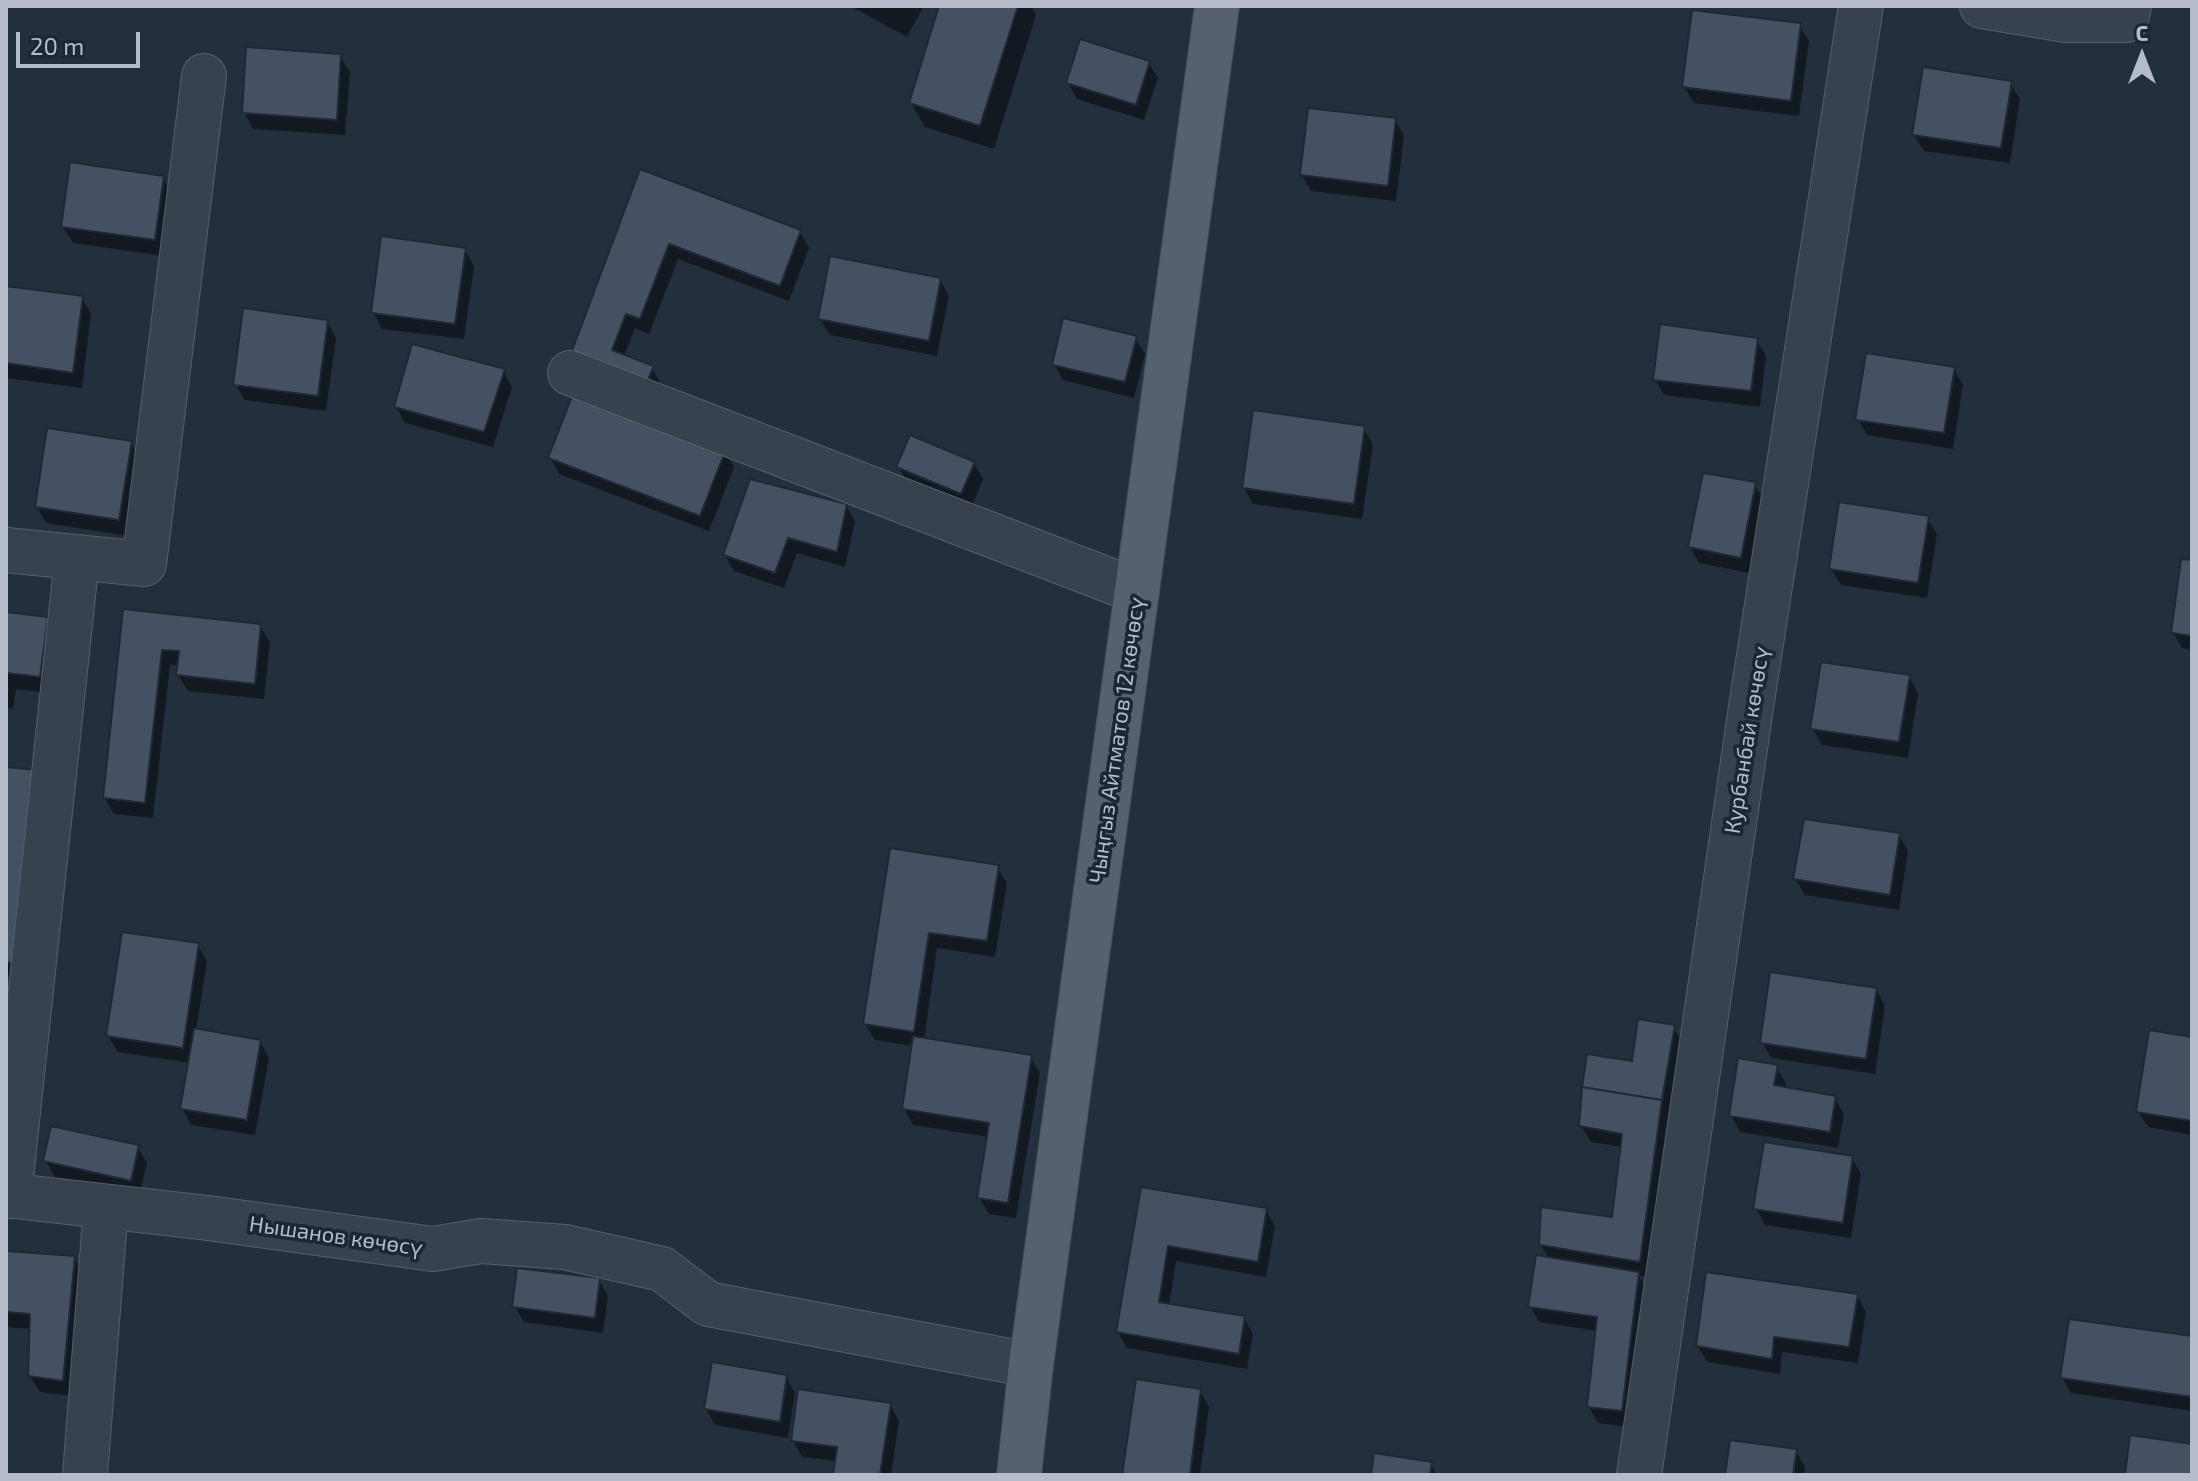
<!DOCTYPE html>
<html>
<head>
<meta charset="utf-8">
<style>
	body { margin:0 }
	#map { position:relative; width:2198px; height:1481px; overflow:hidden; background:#242f3e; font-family:"Exo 2",sans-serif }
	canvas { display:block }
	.frame { position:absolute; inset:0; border:8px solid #b4bcc9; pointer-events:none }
	.north { position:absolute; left:2102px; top:16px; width:80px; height:80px; -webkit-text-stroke:6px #1d2633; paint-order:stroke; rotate:0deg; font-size:22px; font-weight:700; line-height:32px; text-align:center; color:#b4bcc9 }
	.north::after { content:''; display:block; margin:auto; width:28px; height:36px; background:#b4bcc9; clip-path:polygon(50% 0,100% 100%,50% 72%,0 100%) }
	.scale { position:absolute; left:16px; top:32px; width:124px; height:36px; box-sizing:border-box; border:4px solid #b4bcc9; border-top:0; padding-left:10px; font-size:24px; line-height:28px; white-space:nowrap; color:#b4bcc9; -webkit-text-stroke:6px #1d2633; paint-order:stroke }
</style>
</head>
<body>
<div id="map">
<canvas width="2198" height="1481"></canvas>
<div class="frame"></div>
<div class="north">С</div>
<div class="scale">20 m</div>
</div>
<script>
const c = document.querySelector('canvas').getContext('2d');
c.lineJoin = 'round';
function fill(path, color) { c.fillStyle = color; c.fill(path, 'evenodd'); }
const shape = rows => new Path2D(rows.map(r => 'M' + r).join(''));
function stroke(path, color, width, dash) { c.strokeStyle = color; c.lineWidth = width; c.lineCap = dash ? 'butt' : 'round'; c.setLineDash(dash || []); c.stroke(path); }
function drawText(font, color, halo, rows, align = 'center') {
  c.font = font + ' "Exo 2",sans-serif'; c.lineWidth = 7; c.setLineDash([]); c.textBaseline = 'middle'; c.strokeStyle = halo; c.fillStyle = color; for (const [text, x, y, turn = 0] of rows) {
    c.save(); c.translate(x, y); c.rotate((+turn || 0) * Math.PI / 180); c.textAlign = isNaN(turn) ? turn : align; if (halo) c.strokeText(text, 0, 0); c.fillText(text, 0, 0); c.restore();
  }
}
fill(shape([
	[850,6,924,6,907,37],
	[942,6,1031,6,1036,15,994,149,925,127,911,103],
	[1799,25,1809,41,1799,116,1694,103,1684,87],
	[340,56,350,72,345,135,253,129,244,112],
	[1148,62,1158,78,1144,120,1077,99,1068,83],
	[2010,83,2020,99,2010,163,1924,151,1914,135],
	[1395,120,1404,136,1396,201,1311,191,1302,175],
	[641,172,800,232,809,248,789,301,678,259,649,334,635,328,624,357,652,368,661,384,655,399,581,372],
	[163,178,172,194,164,256,73,243,63,227],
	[465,250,474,266,464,339,382,329,373,312],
	[940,280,949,296,937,356,830,335,820,319],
	[6,288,82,298,91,314,82,388,6,378],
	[327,322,336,338,326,411,245,400,235,384],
	[1135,338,1145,354,1134,398,1063,380,1054,364],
	[1756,339,1766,356,1760,407,1664,395,1655,379],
	[1953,368,1963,385,1953,449,1867,435,1858,419],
	[503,371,512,387,493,447,405,423,396,407],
	[1363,428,1373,444,1362,519,1253,504,1244,488],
	[131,443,140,459,128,536,46,523,37,507],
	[724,451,734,467,709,531,559,474,550,457],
	[974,463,983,479,971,509,908,483,898,466],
	[1754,484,1764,500,1749,573,1699,563,1690,547],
	[846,505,855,522,845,567,797,553,784,588,734,571,725,555],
	[1927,518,1937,534,1927,598,1841,585,1831,569],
	[2192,562,2192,650,2182,648,2173,632],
	[125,611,260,626,270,642,264,699,188,691,178,675,179,666,170,665,153,818,114,814,105,798],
	[6,614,46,619,56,635,49,693,16,689,13,709,6,708],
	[1909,677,1918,693,1908,758,1822,745,1813,729],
	[6,769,20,978,6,976],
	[1899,835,1908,851,1899,910,1805,895,1795,879],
	[892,851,997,867,1007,883,995,957,937,948,924,1040,1030,1057,1040,1073,1016,1218,989,1214,979,1197,989,1137,913,1125,904,1108,914,1046,875,1040,865,1024],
	[197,945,207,961,196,1031,260,1042,269,1058,255,1135,191,1125,182,1108,190,1063,118,1052,108,1036],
	[1876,989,1885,1006,1875,1074,1771,1058,1762,1042],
	[1673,1027,1683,1043,1648,1277,1639,1276,1647,1290,1630,1427,1598,1423,1589,1407,1598,1331,1539,1322,1530,1306,1549,1259,1541,1245,1614,1219,1622,1147,1591,1142,1581,1126,1633,1064],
	[2192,1039,2192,1135,2148,1127,2138,1111],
	[1776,1067,1786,1083,1784,1089,1835,1098,1844,1114,1838,1148,1740,1132,1731,1115],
	[137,1146,147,1163,139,1196,55,1177,46,1161],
	[1852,1158,1861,1174,1851,1238,1765,1225,1756,1208],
	[1142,1189,1266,1210,1275,1226,1266,1277,1176,1261,1169,1306,1244,1318,1253,1334,1247,1369,1127,1348,1118,1332],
	[6,1253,74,1258,83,1274,72,1396,40,1392,30,1376,32,1329,6,1327],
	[599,1280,608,1296,603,1333,524,1322,514,1306],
	[1857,1295,1866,1312,1858,1363,1782,1352,1780,1374,1707,1362,1698,1346],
	[2192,1338,2192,1411,2071,1393,2062,1377],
	[786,1377,795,1393,788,1438,715,1425,706,1409],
	[1200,1391,1209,1407,1200,1475,1124,1475],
	[890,1405,899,1421,891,1475,835,1475,837,1461,802,1457,793,1441],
	[1796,1451,1805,1467,1804,1475,1727,1475],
	[1431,1464,1437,1475,1373,1475]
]), '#0007');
const building = shape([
	[939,6,1018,6,980,126,909,103,939,6],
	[1692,10,1801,23,1791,101,1682,87,1692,10],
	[1080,39,1150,61,1136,105,1066,83,1080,39],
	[246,47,341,54,337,120,242,113,246,47],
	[1923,67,2012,81,2001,148,1912,135,1923,67],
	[1308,108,1396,118,1388,186,1300,175,1308,108],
	[70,162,164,176,155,240,61,227,70,162],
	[640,169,801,230,780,286,669,244,640,319,626,314,612,350,654,366,646,384,570,356,640,169],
	[381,236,466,248,455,324,371,313,381,236],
	[830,256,941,278,929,341,818,319,830,256],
	[6,286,83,296,73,373,6,363,6,286],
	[243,308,328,320,318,396,233,385,243,308],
	[1063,318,1137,336,1125,382,1052,365,1063,318],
	[1660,324,1758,338,1751,391,1653,380,1660,324],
	[412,344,505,369,484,432,394,407,412,344],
	[1866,353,1955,367,1944,433,1855,420,1866,353],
	[574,391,726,449,700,516,548,458,574,391],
	[1253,410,1365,426,1354,504,1242,488,1253,410],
	[47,428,132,441,119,520,35,507,47,428],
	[910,435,975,462,961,494,896,467,910,435],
	[1703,473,1756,482,1741,558,1688,547,1703,473],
	[750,479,847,504,837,552,788,538,775,573,723,555,750,479],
	[1839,502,1929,516,1918,583,1829,569,1839,502],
	[2181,559,2192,560,2192,636,2171,633,2181,559],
	[123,609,261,624,255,684,176,675,179,651,162,650,145,803,103,798,123,609],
	[6,612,48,617,40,677,7,673,6,684,6,612],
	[1821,662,1910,675,1899,742,1810,729,1821,662],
	[6,767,37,770,12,963,6,962,6,767],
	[1804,819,1900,833,1890,895,1793,879,1804,819],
	[890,848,999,865,987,941,929,933,914,1032,863,1024,890,848],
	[122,932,199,943,183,1048,106,1036,122,932],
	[1770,972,1877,988,1866,1059,1760,1043,1770,972],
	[1638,1019,1675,1025,1662,1100,1582,1087,1587,1054,1632,1061,1638,1019],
	[194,1028,261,1040,247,1120,180,1109,194,1028],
	[2149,1030,2192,1037,2192,1121,2136,1112,2149,1030],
	[913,1036,1032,1055,1008,1203,977,1198,989,1123,902,1109,913,1036],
	[1738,1058,1778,1065,1774,1085,1836,1096,1830,1132,1729,1116,1738,1058],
	[1582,1087,1662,1100,1640,1262,1539,1245,1541,1207,1612,1217,1622,1134,1579,1126,1582,1087],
	[51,1126,139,1145,131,1181,43,1161,51,1126],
	[1764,1142,1853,1156,1843,1223,1753,1209,1764,1142],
	[1141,1187,1267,1208,1258,1262,1168,1246,1159,1302,1245,1316,1239,1354,1116,1332,1141,1187],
	[6,1251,75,1256,63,1381,28,1376,30,1314,6,1312,6,1251],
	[1536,1255,1639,1272,1622,1411,1587,1407,1597,1317,1528,1307,1536,1255],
	[517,1268,600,1278,595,1318,512,1307,517,1268],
	[1706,1272,1858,1294,1849,1347,1774,1337,1772,1359,1696,1346,1706,1272],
	[2069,1319,2192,1336,2192,1397,2060,1378,2069,1319],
	[712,1362,787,1375,780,1422,704,1409,712,1362],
	[1136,1379,1201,1389,1190,1475,1122,1475,1136,1379],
	[798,1389,891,1403,880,1475,833,1475,837,1447,791,1441,798,1389],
	[2130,1435,2192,1444,2191,1475,2125,1475,2130,1435],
	[1730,1440,1797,1449,1793,1475,1725,1475,1730,1440],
	[1374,1453,1432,1462,1430,1475,1371,1475,1374,1453]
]);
fill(building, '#455162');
stroke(building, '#1f2835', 2);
const minor = shape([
	[1982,6,2066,20,2126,20,2129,6],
	[570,373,1137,591],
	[6,550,144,564,204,76],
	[6,1195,208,1218,433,1249,481,1241,565,1247,662,1269,708,1304,1031,1365],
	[9,1196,77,558],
	[85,1475,106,1207],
	[1639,1475,1751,707,1861,6]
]);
const major = shape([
	[1019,1475,1031,1365,1217,6]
]);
stroke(minor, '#565f6c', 46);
stroke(major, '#414a57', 46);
stroke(minor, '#38414e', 44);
stroke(major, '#56606e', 44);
drawText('22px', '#b4bcc9', '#1d2633', [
	["Чыңгыз Айтматов 12 көчөсү",1117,740,-82],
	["Курбанбай көчөсү",1747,740,-81],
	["Нышанов көчөсү",336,1236,8]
]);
</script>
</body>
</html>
